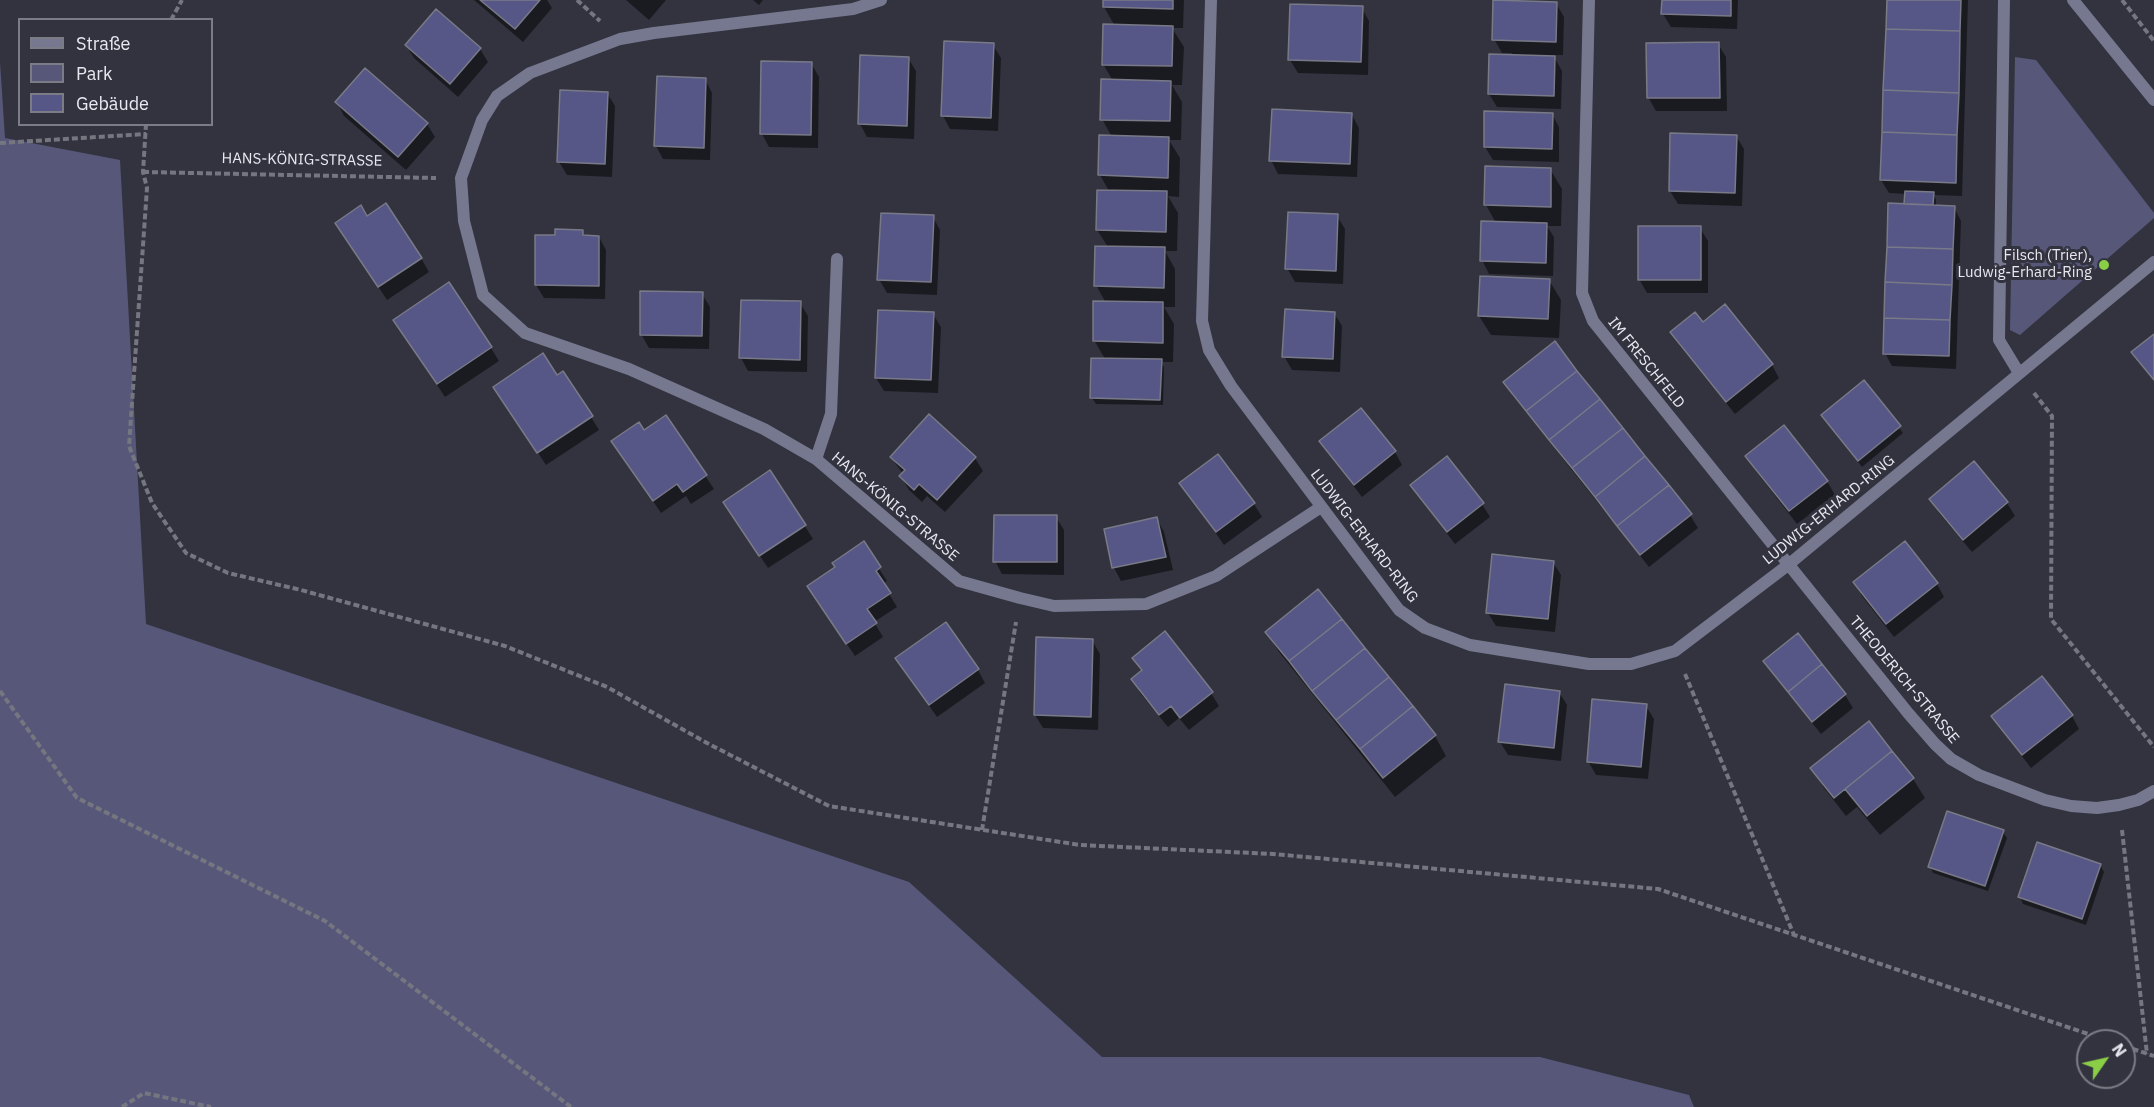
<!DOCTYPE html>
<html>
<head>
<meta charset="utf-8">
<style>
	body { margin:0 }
	#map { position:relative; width:2154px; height:1107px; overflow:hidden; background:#32333e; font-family:"IBM Plex Sans",sans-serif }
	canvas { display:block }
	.legend { position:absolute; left:18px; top:18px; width:195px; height:108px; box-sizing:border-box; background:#32333e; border:2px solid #7b7c85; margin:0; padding:8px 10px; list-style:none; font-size:18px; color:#e8e9f0 }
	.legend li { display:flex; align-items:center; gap:12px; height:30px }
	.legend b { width:30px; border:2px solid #7b7c85 }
	.north { position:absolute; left:2076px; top:1029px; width:60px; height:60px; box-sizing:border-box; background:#32333e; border:2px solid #7b7c85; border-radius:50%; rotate:56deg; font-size:16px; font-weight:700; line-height:24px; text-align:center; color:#e8e9f0 }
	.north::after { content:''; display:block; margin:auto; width:21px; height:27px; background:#8ace48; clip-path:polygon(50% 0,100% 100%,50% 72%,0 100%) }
</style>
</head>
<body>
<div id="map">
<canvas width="2154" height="1107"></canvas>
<ul class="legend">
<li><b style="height:8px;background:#76788f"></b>Straße</li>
<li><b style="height:16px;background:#575879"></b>Park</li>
<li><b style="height:16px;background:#565687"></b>Gebäude</li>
</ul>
<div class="north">N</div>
</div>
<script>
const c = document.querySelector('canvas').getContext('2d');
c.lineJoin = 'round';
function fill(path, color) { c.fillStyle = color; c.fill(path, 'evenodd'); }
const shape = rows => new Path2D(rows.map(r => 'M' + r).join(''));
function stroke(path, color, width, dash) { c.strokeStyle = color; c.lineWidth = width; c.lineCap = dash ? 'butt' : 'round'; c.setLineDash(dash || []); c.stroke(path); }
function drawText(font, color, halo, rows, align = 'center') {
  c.font = font + ' "IBM Plex Sans",sans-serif'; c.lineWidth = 6; c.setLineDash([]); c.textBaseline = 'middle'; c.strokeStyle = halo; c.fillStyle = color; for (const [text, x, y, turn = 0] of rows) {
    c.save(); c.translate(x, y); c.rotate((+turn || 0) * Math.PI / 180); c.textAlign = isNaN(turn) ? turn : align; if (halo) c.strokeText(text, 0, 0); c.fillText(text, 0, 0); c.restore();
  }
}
fill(shape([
	[2015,57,2036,60,2154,213,2154,218,2020,335,2010,330],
	[0,62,5,138,120,160,146,624,909,882,1102,1057,1540,1057,1689,1095,1694,1107,0,1107]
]), '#575879');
fill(shape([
	[474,0,547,0,552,8,523,42],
	[626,0,666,0,649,20],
	[753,0,763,0,759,5],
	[1104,0,1184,0,1183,28,1172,28,1184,47,1182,85,1172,85,1182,102,1181,140,1169,140,1180,158,1179,197,1168,196,1178,213,1177,251,1165,251,1175,269,1175,307,1164,307,1174,324,1173,362,1161,362,1164,367,1163,405,1096,404,1092,398,1105,359,1094,340,1106,303,1096,285,1108,247,1097,230,1109,191,1100,175,1112,137,1102,119,1113,81,1103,64,1115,26,1104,7],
	[1663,0,1738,0,1737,29,1671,27,1663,14],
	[1887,0,1968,0,1962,196,1934,195,1936,199,1936,207,1954,207,1961,221,1956,369,1892,366,1885,353,1906,194,1889,193,1881,180],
	[1556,3,1564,17,1563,55,1553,55,1562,71,1561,109,1497,107,1489,94,1512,53,1502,53,1494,39],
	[1362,8,1369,21,1368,75,1298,73,1290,60],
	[1718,44,1726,57,1727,111,1656,111,1648,97],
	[406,45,480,49,488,62,458,97,414,58],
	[993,45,1001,58,998,131,950,129,943,116],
	[908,58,916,71,914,139,867,137,860,124],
	[811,63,819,77,818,148,769,147,762,134],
	[365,70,427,124,435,137,406,170,344,116,337,102],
	[705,79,712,93,710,160,663,159,656,146],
	[607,93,615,106,612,177,567,175,559,162],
	[1552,114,1559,127,1559,162,1493,160,1485,147],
	[1352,115,1359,128,1357,177,1278,174,1271,160],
	[1736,136,1744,149,1742,206,1678,204,1670,191],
	[1550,169,1562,189,1561,226,1547,226,1554,237,1553,276,1489,274,1482,260,1496,223,1486,205],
	[1337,216,1345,229,1343,284,1295,282,1287,268],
	[933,217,940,230,937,295,887,293,879,279],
	[366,218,421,258,429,272,387,300,345,236],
	[1700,228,1708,241,1708,293,1647,293,1639,279],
	[582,231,585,237,599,237,606,250,605,299,544,298,536,285,556,237],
	[1549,280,1561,300,1559,338,1491,335,1479,316],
	[702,294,710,307,709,349,649,348,641,334],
	[800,303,808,316,807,372,748,371,741,358],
	[1334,313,1342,326,1340,372,1292,370,1284,356],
	[933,314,941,327,938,393,884,391,876,378],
	[1703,324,1772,365,1779,378,1735,414,1680,346,1672,332],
	[403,333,491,348,499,361,445,397],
	[557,377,591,417,599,430,546,465,503,400],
	[1864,382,1903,433,1862,467,1827,421],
	[1505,383,1690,515,1698,528,1649,567,1513,396],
	[1361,410,1395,452,1402,465,1362,497,1329,454,1321,441],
	[666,417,714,489,691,504,686,496,661,513,621,454,644,432],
	[891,457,975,458,983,471,945,512,927,496,922,502,909,490,901,476,903,474],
	[1747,457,1827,481,1835,495,1797,524,1755,470],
	[1181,483,1254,504,1262,517,1224,545],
	[1412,485,1482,504,1490,517,1455,544,1420,498],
	[1931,499,2007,503,2015,516,1972,552,1939,513],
	[733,515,805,526,813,539,768,568],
	[1056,517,1064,530,1064,575,1002,574,995,561],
	[1157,519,1164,532,1173,570,1121,581,1114,568,1105,530],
	[863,544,887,581,883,584,897,607,874,622,883,637,855,656,816,599],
	[1553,562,1561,575,1555,632,1496,626,1488,613],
	[1855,582,1937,584,1944,597,1894,637,1862,596],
	[1318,592,1435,736,1446,756,1395,797,1279,652,1267,633],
	[1092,640,1100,654,1098,730,1043,728,1035,715],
	[1134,658,1211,693,1219,706,1189,730,1179,718,1168,727,1140,693,1133,680,1142,672],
	[1765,661,1845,695,1853,708,1821,734,1773,674],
	[978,670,985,683,937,717,905,671],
	[2041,678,2072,716,2079,729,2031,768,2001,729,1993,716],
	[1559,692,1567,705,1561,761,1508,755,1500,742],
	[1646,706,1654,719,1648,779,1596,775,1588,761],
	[1868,723,1913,779,1925,798,1880,835,1857,807,1846,816,1824,788,1812,769],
	[2003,832,2007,838,1988,891,1933,873,1930,866],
	[2100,865,2104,872,2086,925,2023,904,2020,897]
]), '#0007');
const building = shape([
	[480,0,540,0,515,29,480,0],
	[1103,0,1173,0,1173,9,1103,7,1103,0],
	[1493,0,1557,2,1556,42,1492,40,1493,0],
	[1662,0,1731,0,1731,16,1661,14,1662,0],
	[1887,0,1961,0,1960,31,1886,29,1887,0],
	[1290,4,1363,6,1361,62,1288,60,1290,4],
	[436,9,481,48,450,84,405,45,436,9],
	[1103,24,1173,26,1172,66,1102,65,1103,24],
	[1886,29,1960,31,1959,93,1883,90,1886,29],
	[944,41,994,43,991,118,941,116,944,41],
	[1719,42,1720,98,1647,98,1646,43,1719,42],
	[1489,54,1555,56,1554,96,1488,94,1489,54],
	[860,55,909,57,907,126,858,124,860,55],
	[761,61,812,62,811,135,760,134,761,61],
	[365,68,428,123,398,157,335,102,365,68],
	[657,76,706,78,704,148,654,146,657,76],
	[1101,79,1171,81,1170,121,1100,120,1101,79],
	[560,90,608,92,605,164,557,162,560,90],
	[1883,90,1959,93,1957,135,1882,132,1883,90],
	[1272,109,1352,113,1350,164,1269,161,1272,109],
	[1484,111,1553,113,1552,149,1484,147,1484,111],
	[1882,132,1957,135,1956,183,1880,180,1882,132],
	[1670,133,1737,135,1735,193,1669,191,1670,133],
	[1099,135,1169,137,1168,178,1098,175,1099,135],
	[1485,166,1551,168,1551,207,1484,205,1485,166],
	[1097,190,1167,191,1166,232,1096,230,1097,190],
	[1905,191,1934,192,1933,205,1904,204,1905,191],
	[386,203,422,258,378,287,335,223,361,205,367,216,386,203],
	[1888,203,1955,206,1953,249,1887,247,1888,203],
	[1288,212,1338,214,1336,271,1285,269,1288,212],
	[881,213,934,215,931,282,877,280,881,213],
	[1481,221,1547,223,1546,263,1480,261,1481,221],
	[1638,226,1701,226,1701,280,1638,280,1638,226],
	[555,229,583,230,583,235,599,236,599,286,535,285,535,235,555,235,555,229],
	[1095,246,1165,247,1164,288,1094,286,1095,246],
	[1887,247,1953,249,1952,285,1885,282,1887,247],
	[1480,276,1550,279,1548,319,1478,316,1480,276],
	[449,282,492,347,437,384,393,320,449,282],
	[1885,282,1952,285,1950,320,1884,318,1885,282],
	[640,291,703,292,702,336,640,335,640,291],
	[741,300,801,301,800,360,739,358,741,300],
	[1093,301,1163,302,1163,343,1093,341,1093,301],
	[1725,304,1773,364,1726,402,1670,332,1695,312,1703,322,1725,304],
	[1285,309,1335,312,1333,359,1282,357,1285,309],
	[878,310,934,312,931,380,875,378,878,310],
	[1884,318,1950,320,1949,356,1883,354,1884,318],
	[2154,334,2154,380,2131,352,2154,334],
	[1555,341,1577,371,1526,411,1503,382,1555,341],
	[543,353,557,375,563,371,593,416,537,453,493,387,543,353],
	[1091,358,1162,359,1160,400,1090,398,1091,358],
	[1577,371,1600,399,1549,440,1526,411,1577,371],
	[1864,380,1901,426,1858,461,1821,415,1864,380],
	[1600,399,1623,428,1572,468,1549,440,1600,399],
	[1361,408,1396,451,1354,485,1319,441,1361,408],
	[929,414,976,457,937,500,919,484,914,490,899,476,905,470,890,457,929,414],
	[666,415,707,475,683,492,677,484,653,501,611,441,639,422,644,430,666,415],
	[1784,425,1828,481,1789,511,1745,456,1784,425],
	[1623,428,1645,456,1595,497,1572,468,1623,428],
	[1218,454,1255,503,1216,532,1179,483,1218,454],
	[1447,456,1484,503,1447,532,1410,485,1447,456],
	[1645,456,1669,485,1617,526,1595,497,1645,456],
	[1974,461,2008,502,1963,540,1929,499,1974,461],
	[770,470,806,525,759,556,723,502,770,470],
	[1669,485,1692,514,1640,555,1617,526,1669,485],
	[994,515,1057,515,1057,562,993,562,994,515],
	[1157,517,1166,557,1112,568,1104,529,1157,517],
	[864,541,881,567,876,571,891,593,867,609,877,623,846,644,807,586,835,567,832,563,864,541],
	[1905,541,1938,583,1886,624,1853,582,1905,541],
	[1492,554,1554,561,1548,619,1486,613,1492,554],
	[1318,589,1342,619,1289,661,1265,632,1318,589],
	[1342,619,1365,648,1312,691,1289,661,1342,619],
	[946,622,979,669,929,705,895,658,946,622],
	[1165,631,1213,692,1180,718,1171,706,1159,715,1131,679,1142,670,1132,658,1165,631],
	[1798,633,1822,664,1788,692,1763,661,1798,633],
	[1036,637,1093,639,1091,717,1034,715,1036,637],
	[1365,648,1389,677,1336,720,1312,691,1365,648],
	[1822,664,1846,694,1812,722,1788,692,1822,664],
	[2042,676,2073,715,2022,755,1991,716,2042,676],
	[1389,677,1413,706,1360,749,1336,720,1389,677],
	[1505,684,1560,691,1554,748,1498,742,1505,684],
	[1592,699,1647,704,1641,767,1587,762,1592,699],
	[1413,706,1436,735,1383,778,1360,749,1413,706],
	[1869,721,1892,751,1834,798,1810,768,1869,721],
	[1892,751,1914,778,1867,816,1845,789,1892,751],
	[1947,811,2004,830,1985,886,1928,867,1947,811],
	[2037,842,2101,864,2082,919,2018,897,2037,842]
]);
fill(building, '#565687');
stroke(building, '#797a87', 1.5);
stroke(shape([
	[577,0,600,21],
	[2122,0,2154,41],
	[171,20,182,0],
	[146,124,143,172,147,188,129,446,152,503,186,553,228,573,301,590,505,646,607,687,707,743,829,806,1080,845,1273,854,1658,889,2109,1041],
	[0,143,146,134],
	[143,172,436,178],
	[2034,393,2052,416,2051,619,2154,747],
	[1685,674,1794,935],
	[0,691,77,798,325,921,571,1107],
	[982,830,1016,622],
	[2122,830,2147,1054],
	[2124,1046,2154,1056],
	[122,1107,144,1093,211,1107]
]), '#757680', 4, [6, 3]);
stroke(shape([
	[881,0,853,9,654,33,620,39,530,73,497,96,482,120,461,178,464,221,483,295,525,333,629,369,764,429,816,459,959,581,1020,598,1054,606,1146,604,1216,576,1321,507],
	[1211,0,1202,321,1209,350,1231,386,1399,610,1425,628,1470,645,1589,664,1631,664,1675,651,1788,565,2154,262],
	[1589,0,1582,293,1593,321,1908,713,1935,744,1951,759,1979,775,2045,800,2071,806,2097,808,2119,805,2138,800,2154,791],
	[2004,0,1999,340,2019,373],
	[2073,0,2154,100],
	[816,459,831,414,837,259]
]), '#76788f', 12);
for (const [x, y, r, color] of [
	[2104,265,6,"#8ace48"]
]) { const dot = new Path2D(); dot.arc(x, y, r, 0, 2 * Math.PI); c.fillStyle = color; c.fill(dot); stroke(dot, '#32333e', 2); }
drawText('15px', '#e8e9f0', '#32333e', [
	["HANS-KÖNIG-STRASSE",302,160,1],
	["IM FRESCHFELD",1646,363,51],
	["HANS-KÖNIG-STRASSE",895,507,40],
	["LUDWIG-ERHARD-RING",1829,510,-39],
	["LUDWIG-ERHARD-RING",1364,536,52],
	["THEODERICH-STRASSE",1904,680,50]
]);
drawText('15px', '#e8e9f0', '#32333e', [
	["Filsch (Trier),",2092,256],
	["Ludwig-Erhard-Ring",2092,273]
], 'right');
</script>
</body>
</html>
